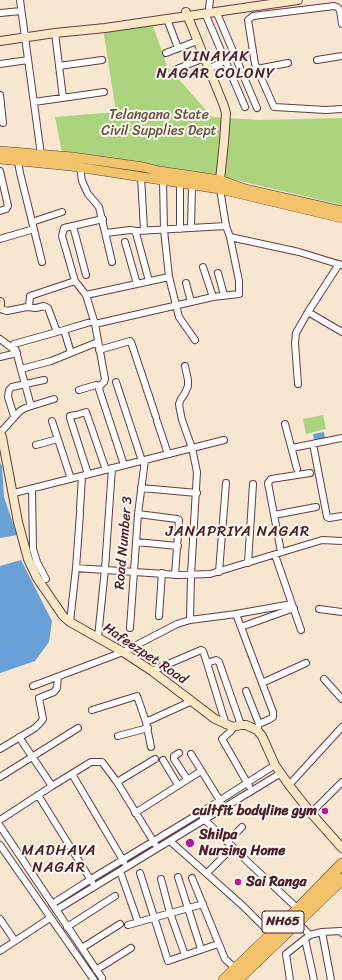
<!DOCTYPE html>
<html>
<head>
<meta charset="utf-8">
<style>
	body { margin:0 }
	canvas { display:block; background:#f7e7d0 }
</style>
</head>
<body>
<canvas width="342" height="980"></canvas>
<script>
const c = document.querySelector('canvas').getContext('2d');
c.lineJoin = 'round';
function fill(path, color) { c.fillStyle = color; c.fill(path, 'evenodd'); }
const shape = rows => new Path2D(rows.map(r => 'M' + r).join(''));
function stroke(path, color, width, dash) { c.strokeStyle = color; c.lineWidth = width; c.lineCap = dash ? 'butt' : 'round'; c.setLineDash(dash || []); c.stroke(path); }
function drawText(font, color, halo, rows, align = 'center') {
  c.font = font + ' Sriracha,sans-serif'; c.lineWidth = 4; c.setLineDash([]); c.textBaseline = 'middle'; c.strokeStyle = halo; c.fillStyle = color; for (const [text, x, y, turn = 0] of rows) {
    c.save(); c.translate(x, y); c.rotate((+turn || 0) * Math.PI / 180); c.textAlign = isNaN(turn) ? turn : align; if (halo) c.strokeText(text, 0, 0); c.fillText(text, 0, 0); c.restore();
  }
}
fill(shape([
	[153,26,167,66,212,117,259,120,342,118,342,205,227,178,62,152,55,117,116,112,103,28],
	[323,415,326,429,306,434,303,419]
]), '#acd47e');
fill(shape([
	[324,432,325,438,314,440,313,434],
	[0,463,2,466,4,497,17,535,0,538],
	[21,560,52,621,49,642,35,661,0,673,0,566]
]), '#67a1d7');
const street = shape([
	[20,0,41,155],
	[209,8,210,0],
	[216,11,257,108],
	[0,13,21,11],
	[205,13,245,107],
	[167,19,178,48],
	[342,24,340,10,337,7,334,6,253,16,248,20,255,64,274,107,326,110,342,109],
	[55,33,63,98],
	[166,53,197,41],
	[317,60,342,56],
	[0,64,28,60],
	[59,66,102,60],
	[177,69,204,58],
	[208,69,225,61],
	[257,69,288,63],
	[0,95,3,123],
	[34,102,104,92],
	[18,162,20,173,42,262],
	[80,167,82,181,88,194,99,207,112,262],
	[0,171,8,206,6,209,0,211],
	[141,177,144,230],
	[163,180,164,230,169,277,179,317,195,340],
	[180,180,180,229],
	[103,219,64,228,62,236,75,281,86,295,95,324,105,379,104,382,100,386,99,389,124,465],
	[32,222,62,212],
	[73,226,86,275],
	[191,228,192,185],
	[106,233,130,230,137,231],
	[230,237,299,252,341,265],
	[0,239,34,229],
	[125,242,137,284],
	[203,267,213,297],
	[218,273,224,295],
	[149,281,136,233,137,231,226,226],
	[186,283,191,302],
	[86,295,169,277],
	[29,307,30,296,75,281],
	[0,309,7,311,27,307,36,308,44,306,48,308,57,332],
	[308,312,342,332],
	[95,324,213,297,239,294,239,281,230,237,226,226,220,189],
	[64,330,71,353],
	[0,339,16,351],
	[99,350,130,341,131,342,156,417],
	[0,357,17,353],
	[185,366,188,380,188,386,185,393,181,399,179,404,180,410,182,420,192,448,197,472,191,575,190,620],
	[21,369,51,361,98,342],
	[116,382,142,461],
	[298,384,295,343,296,333,308,312,339,264],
	[79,390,96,385,100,386],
	[31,406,14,344,64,330,94,321],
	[14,416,8,397,9,390,12,387,44,380],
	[52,421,71,479],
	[157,421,168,454],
	[285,424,297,469],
	[0,433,20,411,25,408,54,399],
	[313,444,327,517,329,518,342,516],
	[36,445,58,439],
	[292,448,342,438],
	[88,474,70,418,70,416,76,415,86,412,106,470],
	[141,488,197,493],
	[32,489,33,549,37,562,46,579],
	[14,493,224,440],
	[80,509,82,476],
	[138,514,177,519,179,520,175,575],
	[274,515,316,507],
	[136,542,178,546],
	[281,552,268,483,271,479,310,473],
	[275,555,301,630],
	[248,563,253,484],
	[76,568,179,575,210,574,322,540,342,541],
	[219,572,226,483],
	[319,609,342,612],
	[236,614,273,712,273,717,270,719,259,724,257,730],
	[159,616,162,573],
	[70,622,76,568,80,513],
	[241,627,294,608],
	[130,628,138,514,145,460],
	[98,637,105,569,112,468],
	[207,663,226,725],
	[152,671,201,650,203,651,207,663,216,660,219,662,241,725],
	[324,679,342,699],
	[262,683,306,663],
	[33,686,123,652,177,624,190,620,236,614,292,604],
	[246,691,259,724],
	[92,710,137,696,146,722,151,747],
	[146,722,192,701],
	[233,727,231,731,222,739,249,786],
	[118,736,148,728],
	[19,737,52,786],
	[0,749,35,728,40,723,43,719,39,698,54,692,57,688,58,677],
	[179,753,174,756,174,759,187,779],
	[191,754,222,804],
	[163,760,178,785],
	[72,774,124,862],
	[0,777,78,728],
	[117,782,155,759],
	[289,785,342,727],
	[38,795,92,882],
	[135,813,201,771],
	[311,813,342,782],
	[203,818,249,863,298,909],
	[0,820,52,786,91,762,102,762,117,782,155,844],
	[0,826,102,978],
	[170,841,243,906,271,934],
	[227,842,242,827],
	[0,845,94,980],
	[120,871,138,922],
	[140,873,168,961,218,944],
	[207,873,233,847],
	[178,877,201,949],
	[192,878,225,959,235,968],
	[161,879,170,913,185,955],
	[52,904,91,879,200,813,275,765],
	[56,910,281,773],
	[0,919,15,941],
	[297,922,310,935],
	[128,925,203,904],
	[67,927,115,896],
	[322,932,331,980],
	[305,939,314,980],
	[82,948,120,924],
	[0,951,50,918],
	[96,970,131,948],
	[290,980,286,954,310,935,322,932,341,931,342,933]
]);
const secondary = shape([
	[186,12,224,106,226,113,224,142,220,180],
	[0,41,55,33,105,28,298,0],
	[0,302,0,307],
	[0,433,2,437,18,522,28,559,37,578,63,616,70,622,123,652,152,671,215,719,233,727,241,725,246,725,257,730,262,736,275,765,289,785,311,813,342,848]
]);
const primary = shape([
	[0,151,72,157,143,167,159,171,220,180,245,189,342,211],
	[0,159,71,166,220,189,342,218]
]);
const highway = shape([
	[224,980,298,909,342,864],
	[237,980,342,879]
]);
stroke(street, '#643d44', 8);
stroke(secondary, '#643d44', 10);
stroke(primary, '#643d44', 10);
stroke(highway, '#643d44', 12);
stroke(street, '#fff', 6);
stroke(secondary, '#fae7c3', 8);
stroke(primary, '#f2c36a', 9);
stroke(highway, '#f2c36a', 11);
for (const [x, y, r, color] of [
	[325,811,4,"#b5179e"],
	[190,843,5,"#b5179e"],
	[238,882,4,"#b5179e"]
]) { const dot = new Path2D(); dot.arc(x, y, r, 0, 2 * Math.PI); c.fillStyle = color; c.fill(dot); stroke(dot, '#fbf7ec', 1.5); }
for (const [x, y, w] of [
	[283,922,42]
]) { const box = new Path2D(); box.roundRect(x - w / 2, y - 11, w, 22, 3); c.fillStyle = '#fbf7ec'; c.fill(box); stroke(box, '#4a1f2b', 1); }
drawText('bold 13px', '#4a1f2b', null, [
	["NH65",283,922]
]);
drawText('14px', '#675544', '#fbf7ec', [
	["Telangana State",159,115],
	["Civil Supplies Dept",159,131]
]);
drawText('14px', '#4a1f2b', '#fbf7ec', [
	["Road Number 3",124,543,-85],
	["Hafeezpet Road",145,654,34]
]);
drawText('bold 14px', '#4a1f2b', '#fbf7ec', [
	["cultfit bodyline gym",317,811,"right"],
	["Shilpa",199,835],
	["Nursing Home",199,851],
	["Sai Ranga",246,882]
], 'left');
c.letterSpacing = '1px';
drawText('15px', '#4a1f2b', '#fbf7ec', [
	["VINAYAK",216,57],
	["NAGAR COLONY",216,74],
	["JANAPRIYA NAGAR",238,532],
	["MADHAVA",59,851],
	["NAGAR",59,868]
]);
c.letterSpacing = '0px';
</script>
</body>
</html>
